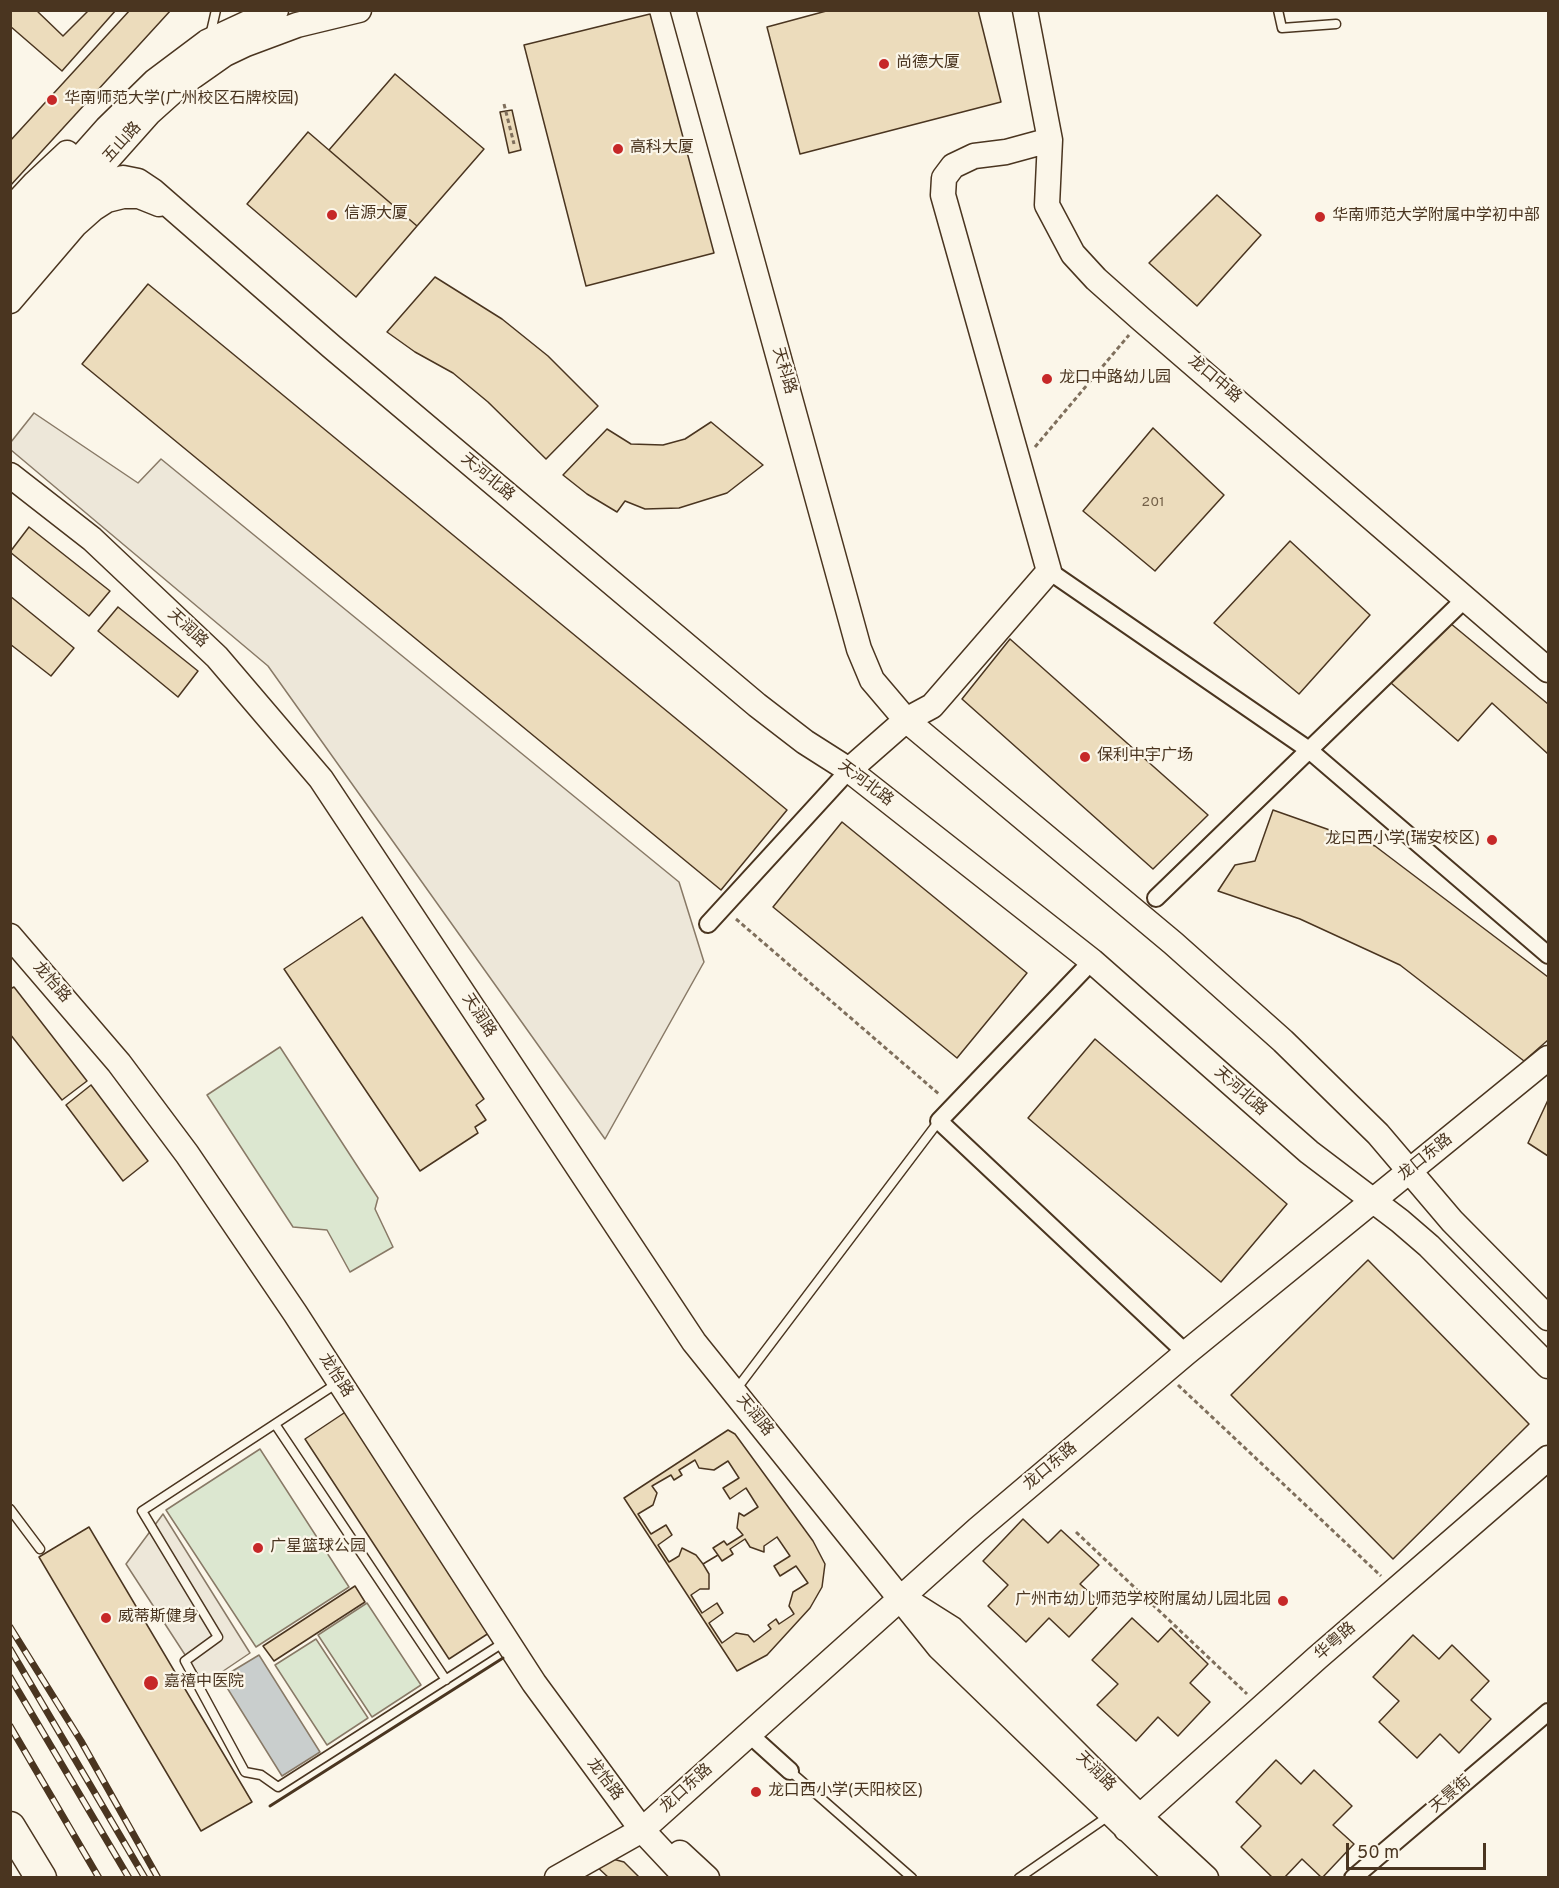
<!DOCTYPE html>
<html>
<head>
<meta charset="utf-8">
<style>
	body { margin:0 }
	#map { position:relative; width:1559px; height:1888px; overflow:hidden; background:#fbf6e9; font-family:Overpass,sans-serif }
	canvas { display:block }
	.frame { position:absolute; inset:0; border:12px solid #4a3520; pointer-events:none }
	.scale { position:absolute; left:1346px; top:1843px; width:140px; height:27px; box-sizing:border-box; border:3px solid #4a3520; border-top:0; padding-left:8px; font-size:18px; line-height:21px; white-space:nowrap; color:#4a3520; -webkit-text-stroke:4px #fbf6e9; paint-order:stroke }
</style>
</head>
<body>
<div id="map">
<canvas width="1559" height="1888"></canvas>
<div class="frame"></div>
<div class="scale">50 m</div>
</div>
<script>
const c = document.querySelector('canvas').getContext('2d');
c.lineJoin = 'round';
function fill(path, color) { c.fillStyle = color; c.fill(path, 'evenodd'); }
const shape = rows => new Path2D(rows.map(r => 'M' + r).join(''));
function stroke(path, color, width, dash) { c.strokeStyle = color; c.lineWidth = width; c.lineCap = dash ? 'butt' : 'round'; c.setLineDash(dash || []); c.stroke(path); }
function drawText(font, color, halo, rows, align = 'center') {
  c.font = font + ' Overpass,"Noto Sans SC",sans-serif'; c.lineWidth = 4.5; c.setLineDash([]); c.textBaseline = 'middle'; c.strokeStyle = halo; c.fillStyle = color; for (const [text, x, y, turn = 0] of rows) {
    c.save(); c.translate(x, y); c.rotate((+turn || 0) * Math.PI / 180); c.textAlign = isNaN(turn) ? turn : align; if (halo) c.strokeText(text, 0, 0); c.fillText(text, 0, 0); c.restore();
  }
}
const green = shape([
	[280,1047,378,1198,375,1209,393,1247,350,1272,327,1230,293,1227,207,1095,280,1047],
	[260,1449,349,1587,256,1647,166,1510,260,1449],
	[367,1603,421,1685,372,1717,318,1635,367,1603],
	[316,1639,368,1718,327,1745,275,1665,316,1639]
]);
fill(green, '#dce7d0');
stroke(green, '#887966', 1.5);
const parking = shape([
	[34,413,138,483,161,459,679,882,704,962,605,1139,268,666,11,450,11,442,34,413],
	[163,1514,250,1653,204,1684,126,1564,163,1514]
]);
fill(parking, '#ede7d9');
stroke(parking, '#887966', 1.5);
const water = shape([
	[259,1655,320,1752,282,1776,221,1678,259,1655]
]);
fill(water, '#c9cecd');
stroke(water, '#887966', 1.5);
const building = shape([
	[10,10,36,10,63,36,89,10,116,10,62,71,10,26,10,10],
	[130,10,171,10,10,186,10,141,130,10],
	[830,10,978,10,1001,102,800,154,767,27,830,10],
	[650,14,714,253,586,286,524,45,650,14],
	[395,74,484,149,417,226,329,150,395,74],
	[512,110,521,150,509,153,500,112,512,110],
	[308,132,417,226,356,297,247,204,308,132],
	[1217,195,1261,235,1197,306,1149,263,1217,195],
	[435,277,502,319,548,356,598,406,546,459,488,402,453,373,415,352,387,332,435,277],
	[148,284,787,810,721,890,82,364,148,284],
	[711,422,763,465,727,493,679,508,645,509,625,501,617,512,587,494,563,475,607,429,631,444,663,445,685,439,711,422],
	[1153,428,1224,495,1155,571,1083,511,1153,428],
	[29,527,110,591,89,616,10,552,29,527],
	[1290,541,1370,615,1299,694,1214,623,1290,541],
	[10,596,74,648,51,676,10,644,10,596],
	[118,607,198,671,178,697,98,631,118,607],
	[1450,623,1548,704,1548,754,1492,703,1458,741,1391,683,1450,623],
	[1010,639,1208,815,1153,869,962,699,1010,639],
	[1273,810,1375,846,1548,977,1548,1040,1524,1061,1400,965,1300,919,1218,891,1235,865,1255,861,1273,810],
	[842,822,1027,973,957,1058,773,907,842,822],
	[362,917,484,1099,476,1105,486,1120,475,1127,478,1133,420,1171,284,969,362,917],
	[14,987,87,1081,62,1100,10,1034,10,989,14,987],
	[1095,1039,1287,1204,1221,1282,1028,1118,1095,1039],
	[91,1085,148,1161,123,1181,66,1105,91,1085],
	[1548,1100,1548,1156,1528,1143,1548,1100],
	[1368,1260,1529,1424,1393,1559,1231,1395,1368,1260],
	[347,1411,492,1631,449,1659,305,1439,347,1411],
	[728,1430,735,1434,813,1541,825,1564,822,1587,810,1608,767,1655,737,1671,624,1498,728,1430],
	[695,1460,699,1468,714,1470,728,1461,739,1478,723,1488,730,1499,746,1488,758,1507,744,1516,739,1513,737,1528,743,1535,727,1545,724,1541,713,1548,718,1555,703,1564,696,1555,682,1548,679,1556,669,1562,658,1545,672,1535,666,1525,651,1534,638,1514,653,1505,657,1493,652,1486,671,1475,674,1480,682,1475,679,1470,695,1460],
	[1023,1519,1048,1543,1061,1530,1099,1565,1080,1584,1101,1603,1069,1637,1049,1618,1026,1642,988,1606,1008,1585,983,1561,1023,1519],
	[89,1527,252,1802,201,1831,39,1557,89,1527],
	[777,1537,790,1556,774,1566,780,1576,796,1566,808,1583,793,1592,789,1606,794,1614,779,1624,776,1619,768,1625,771,1629,754,1642,748,1635,736,1633,722,1643,709,1623,723,1613,717,1603,702,1613,691,1595,700,1589,709,1589,709,1574,703,1564,718,1555,722,1561,733,1554,730,1549,745,1539,750,1547,764,1552,764,1546,777,1537],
	[355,1586,365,1602,274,1661,263,1646,355,1586],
	[1132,1618,1158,1642,1171,1628,1208,1664,1190,1683,1210,1702,1178,1736,1158,1717,1136,1741,1097,1705,1118,1684,1092,1660,1132,1618],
	[1413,1635,1439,1659,1452,1645,1489,1681,1471,1700,1491,1719,1459,1753,1440,1734,1417,1758,1379,1722,1399,1701,1373,1677,1413,1635],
	[1276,1760,1301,1784,1314,1770,1352,1806,1333,1825,1354,1844,1322,1878,1302,1859,1284,1878,1273,1878,1241,1847,1261,1826,1236,1802,1276,1760],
	[609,1858,624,1862,640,1878,609,1878,594,1864,609,1858]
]);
fill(building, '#ecdcbc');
stroke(building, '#4a3520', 1.5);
const lane = shape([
	[1278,10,1282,28,1336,24],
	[210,36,216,10],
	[339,1382,142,1511,218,1637,185,1661,245,1772,261,1775,278,1787,506,1641],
	[735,1391,939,1121],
	[275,1424,446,1680],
	[10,1509,40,1549],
	[790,1771,912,1878],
	[1019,1878,1110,1815]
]);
const street = shape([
	[1049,571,1309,750,1467,597],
	[1156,898,1309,750,1548,955],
	[708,924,849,770],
	[1092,961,939,1121,1186,1353],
	[749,1734,790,1771],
	[1353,1878,1548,1712]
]);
const secondary = shape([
	[683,10,859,649,872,680,906,720,1173,943,1283,1041,1378,1134,1452,1221,1548,1318],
	[1025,10,1050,140,1047,205,1073,254,1096,279,1141,319,1548,670],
	[80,191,123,178,138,181,153,191,332,347,757,705,805,742,849,770,1092,961,1309,1152,1400,1221,1429,1246,1548,1366],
	[10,210,35,183,67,153],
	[10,237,107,128,155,81,207,42,276,10],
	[10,269,149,113,178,87,225,54,246,44,297,25,359,10],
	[10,301,75,225,93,209,107,200,123,196,139,196,159,204],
	[10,475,92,539,217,657,321,779,694,1342,939,1647,1178,1878],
	[849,770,906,720,932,706,1049,571,943,195,944,178,953,166,974,156,1006,152,1050,140],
	[10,936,119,1063,187,1154,295,1313,534,1683,642,1830,687,1878],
	[914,1605,952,1629,1139,1816,1206,1878],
	[1126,1829,1317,1658,1548,1458],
	[680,1853,707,1878],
	[557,1878,642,1830,978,1529,1186,1353,1548,1058]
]);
const highway = shape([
	[10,1827,41,1878]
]);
stroke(lane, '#4a3520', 11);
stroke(street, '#4a3520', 20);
stroke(secondary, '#4a3520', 27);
stroke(highway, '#4a3520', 33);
stroke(shape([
	[504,104,514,144],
	[1035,447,1129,335],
	[736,919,940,1095],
	[1178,1385,1381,1576],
	[1076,1532,1247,1694]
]), '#7f6f5c', 3, [4.5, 3]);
stroke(lane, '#fbf6e9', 8);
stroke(street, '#fbf6e9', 16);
stroke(secondary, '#fbf6e9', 24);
stroke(highway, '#fbf6e9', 30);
const rail = shape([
	[10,1627,81,1741,158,1878],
	[10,1649,145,1878],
	[10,1677,129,1878],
	[10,1726,99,1878]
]);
stroke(rail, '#4a3520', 7);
stroke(rail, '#fbf6e9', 4.5, [14]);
stroke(shape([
	[270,1806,503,1658]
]), '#4a3520', 3);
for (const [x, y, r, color] of [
	[884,64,6,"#c62828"],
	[52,100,6,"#c62828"],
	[618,149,6,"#c62828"],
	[332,215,6,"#c62828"],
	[1320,217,6,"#c62828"],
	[1047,379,6,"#c62828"],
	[1085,757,6,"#c62828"],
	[1492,840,6,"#c62828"],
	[258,1548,6,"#c62828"],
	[1283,1601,6,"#c62828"],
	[106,1618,6,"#c62828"],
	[151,1683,8,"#c62828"],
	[756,1792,6,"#c62828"]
]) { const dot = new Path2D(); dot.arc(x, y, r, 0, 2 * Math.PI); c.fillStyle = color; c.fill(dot); stroke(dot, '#fbf6e9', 2); }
drawText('14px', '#725f47', null, [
	["201",1153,503]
]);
drawText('16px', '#4a3520', '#fbf6e9', [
	["尚德大厦",896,64],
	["华南师范大学(广州校区石牌校园)",64,100],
	["高科大厦",630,149],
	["信源大厦",344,215],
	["华南师范大学附属中学初中部",1332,217],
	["龙口中路幼儿园",1059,379],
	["保利中宇广场",1097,757],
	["龙口西小学(瑞安校区)",1480,840,"right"],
	["广星篮球公园",270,1548],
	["广州市幼儿师范学校附属幼儿园北园",1271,1601,"right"],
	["威蒂斯健身",118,1618],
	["嘉禧中医院",164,1683],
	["龙口西小学(天阳校区)",768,1792]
], 'left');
drawText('16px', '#4a3520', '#fbf6e9', [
	["五山路",123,143,-48],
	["天科路",783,371,74],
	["龙口中路",1214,380,40],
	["天河北路",487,478,40],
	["天润路",187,629,43],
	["天河北路",865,784,37],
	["龙怡路",51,983,49],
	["天润路",478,1016,57],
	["天河北路",1240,1092,42],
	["龙口东路",1426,1158,-39],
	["龙怡路",335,1376,57],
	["天润路",754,1416,51],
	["龙口东路",1051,1467,-40],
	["华粤路",1336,1642,-41],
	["天润路",1095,1772,45],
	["龙怡路",604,1780,53],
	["龙口东路",687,1789,-42],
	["天景街",1451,1795,-40]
]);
</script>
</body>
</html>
